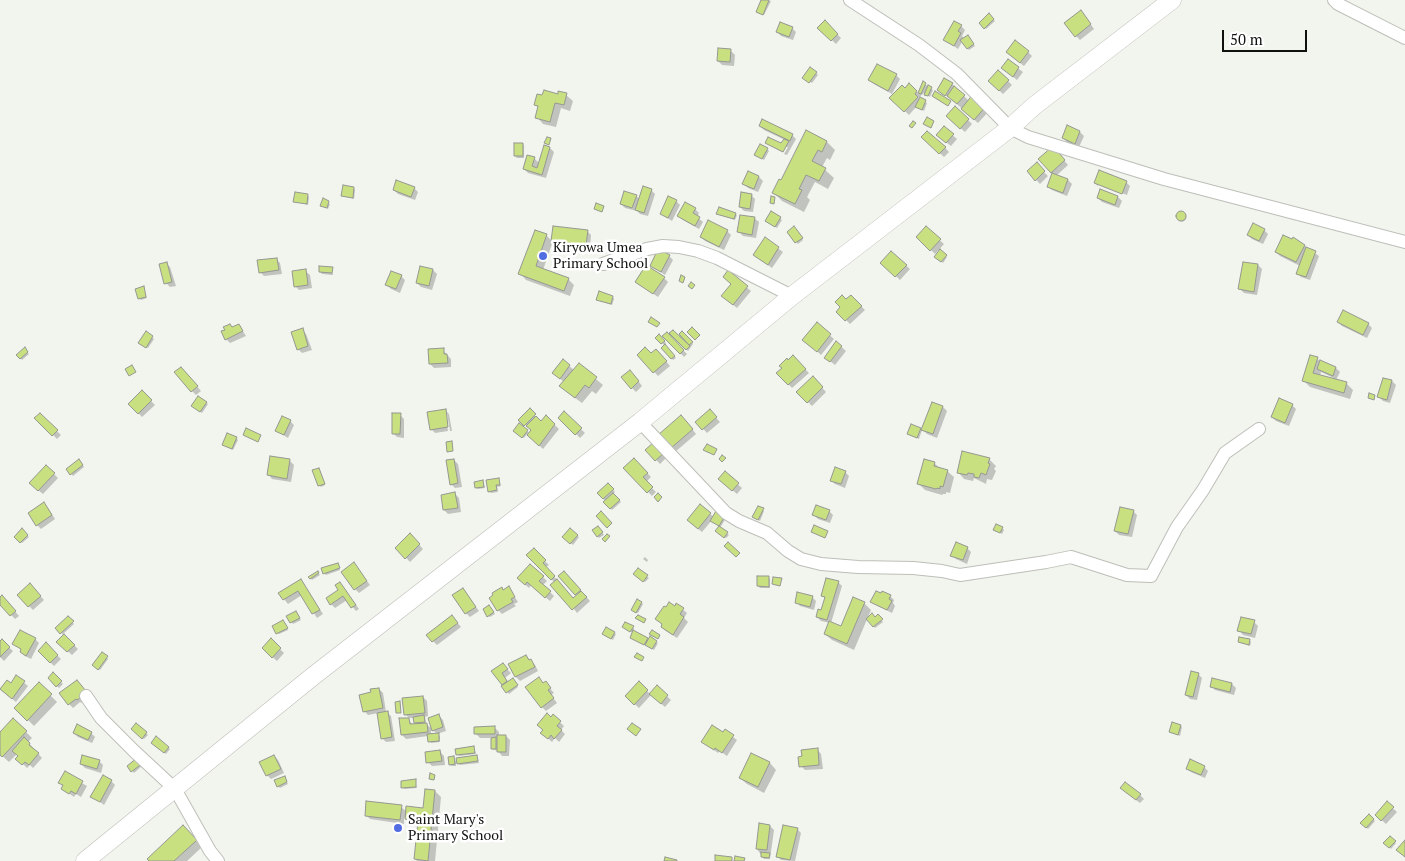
<!DOCTYPE html>
<html>
<head>
<meta charset="utf-8">
<style>
	body { margin:0 }
	#map { position:relative; width:1405px; height:861px; overflow:hidden; background:#f2f4ee; font-family:"PT Serif",serif }
	canvas { display:block }
	.scale { position:absolute; left:1222px; top:30px; width:85px; height:22px; box-sizing:border-box; border:2px solid #10100e; border-top:0; padding-left:6px; font-size:15px; line-height:18px; white-space:nowrap; color:#10100e; -webkit-text-stroke:4px #fff; paint-order:stroke }
</style>
</head>
<body>
<div id="map">
<canvas width="1405" height="861"></canvas>
<div class="scale">50 m</div>
</div>
<script>
const c = document.querySelector('canvas').getContext('2d');
c.lineJoin = 'round';
function fill(path, color) { c.fillStyle = color; c.fill(path, 'evenodd'); }
const shape = rows => new Path2D(rows.map(r => 'M' + r).join(''));
function stroke(path, color, width, dash) { c.strokeStyle = color; c.lineWidth = width; c.lineCap = dash ? 'butt' : 'round'; c.setLineDash(dash || []); c.stroke(path); }
function drawText(font, color, halo, rows, align = 'center') {
  c.font = font + ' "PT Serif",serif'; c.lineWidth = 5; c.setLineDash([]); c.textBaseline = 'middle'; c.strokeStyle = halo; c.fillStyle = color; for (const [text, x, y, turn = 0] of rows) {
    c.save(); c.translate(x, y); c.rotate((+turn || 0) * Math.PI / 180); c.textAlign = isNaN(turn) ? turn : align; if (halo) c.strokeText(text, 0, 0); c.fillText(text, 0, 0); c.restore();
  }
}
fill(shape([
	[763,0,771,1,764,15,759,13],
	[989,15,995,21,986,29,980,23],
	[1085,16,1094,29,1080,40,1076,36],
	[825,22,841,38,836,44,819,28],
	[961,26,965,30,962,36,965,39,967,36,975,46,969,50,962,42,958,49,945,40],
	[792,28,796,32,793,40,781,36,777,32],
	[731,51,735,55,734,66,722,65,718,61],
	[1028,52,1032,56,1024,66,1011,56],
	[1008,61,1023,72,1017,80,1007,72],
	[877,65,896,75,900,79,892,94,874,84,870,80],
	[998,71,1012,85,1003,94,989,81],
	[816,73,818,75,812,83,805,79],
	[923,83,933,90,930,97,924,93,918,98,927,103,924,111,916,107,909,115,891,98,909,85,919,94],
	[952,84,969,101,990,110,978,123,950,98,942,94,938,90],
	[559,95,566,95,573,101,570,111,561,108,556,127,543,124,537,117,539,108,536,105],
	[951,120,968,120,972,124,965,132],
	[760,126,792,135,796,139,787,155,784,154,788,147,785,147,782,152,767,143,782,145,785,140,764,130],
	[944,128,957,139,951,146,942,139],
	[1080,132,1084,136,1079,147,1067,142,1063,138],
	[923,137,939,141,949,152,944,157],
	[827,142,835,150,830,160,827,158,822,167,834,178,828,189,815,182,807,197,810,200,804,212,782,201,774,193,781,182],
	[523,144,524,146,524,158,517,158,515,156],
	[550,148,554,152,546,178,528,173,524,169,534,158,540,164],
	[767,149,769,151,764,160,756,155],
	[1057,152,1068,165,1056,176,1068,180,1072,184,1067,196,1052,190,1048,186,1053,174,1040,159],
	[1036,164,1048,176,1040,184,1029,172],
	[748,173,759,177,763,181,758,192,748,188,744,184],
	[1126,182,1130,186,1127,195,1098,184,1098,186,1095,183],
	[354,188,355,190,354,199,343,196],
	[414,188,418,192,415,200,398,194,394,190],
	[651,190,655,194,648,216,640,214,637,211,625,208,621,204,636,196,640,199],
	[1101,191,1118,197,1122,201,1119,208,1102,202,1098,198],
	[751,195,755,199,753,212,744,211,740,207],
	[308,196,309,197,308,205,295,201],
	[323,200,330,204,328,209,321,206],
	[676,201,680,205,672,221,661,214],
	[695,209,699,213,697,217,703,222,699,229,683,220,679,216],
	'1177.5 217a4.5 4.5 0 1 1 9 0a4.5 4.5 0 1 1-9 0Z',
	[718,214,735,214,737,215,735,220],
	[754,218,759,222,756,238,743,236,739,232],
	[780,218,782,220,777,228,768,223],
	[794,228,803,240,798,244,788,232],
	[926,228,944,244,935,254,918,237],
	[1264,230,1268,234,1263,244,1252,239,1248,235],
	[535,231,547,236,552,241,587,231,591,235,590,248,556,244,553,241,543,270,568,279,574,285,570,296,526,280,520,273],
	[727,231,731,235,724,250,705,241,701,237],
	[765,239,783,252,772,268,759,259],
	[1304,246,1319,256,1310,280,1301,277,1297,273,1300,266,1280,256,1276,252],
	[940,251,947,257,943,263,936,257],
	[891,252,910,269,900,280,882,263],
	[669,256,673,260,665,275,651,266],
	[276,259,280,263,282,274,264,276,260,272],
	[166,263,170,267,176,286,170,287,166,283],
	[1258,265,1262,269,1257,295,1244,293,1240,289],
	[332,269,333,275,322,274,320,272],
	[433,270,437,274,432,290,421,287,417,283],
	[305,271,310,275,312,288,299,290,295,286],
	[728,272,751,291,737,308,727,300,732,284],
	[401,276,405,280,400,293,391,289,387,285],
	[664,278,668,282,658,297,636,282],
	[143,288,147,298,141,300,139,298],
	[851,296,865,310,850,324,838,312],
	[613,297,614,299,612,305,600,301],
	[1338,322,1368,324,1372,328,1367,338,1342,326],
	[817,324,834,339,821,355,808,343],
	[230,325,233,328,239,325,246,336,230,343,226,339,227,330],
	[302,330,306,334,312,350,302,353,298,349],
	[682,333,693,344,688,351,671,334,678,337],
	[667,334,687,354,684,357,664,336],
	[659,336,666,343,664,345,676,358,673,360,663,348,665,346,657,338],
	[152,337,154,339,148,348,142,344],
	[837,343,846,351,835,365,830,361],
	[24,349,29,354,22,360,18,355],
	[443,350,451,359,451,367,434,368,430,364],
	[660,354,670,366,658,376,639,355],
	[793,357,809,373,792,388,778,373],
	[1317,359,1321,362,1336,368,1340,372,1336,380,1347,384,1353,390,1350,399,1310,387,1304,381],
	[1321,372,1336,379,1336,380,1320,376],
	[563,361,574,370,579,365,603,385,596,394,592,391,582,403,567,392,564,382,558,377],
	[185,372,201,391,196,395,192,391],
	[634,375,642,386,636,392,632,388],
	[813,378,826,392,812,406,798,392],
	[1392,381,1396,385,1390,403,1383,401,1379,397],
	[142,392,155,405,142,417,130,404],
	[206,403,208,404,202,413,195,408],
	[932,403,943,407,947,411,937,438,927,434,923,430],
	[1292,405,1296,409,1289,426,1276,421,1272,417],
	[445,410,449,414,452,431,450,431,447,413,445,413,448,431,435,433,431,429],
	[530,410,541,423,546,417,559,429,543,449,527,434,524,438,515,430,527,431,530,434,533,431,520,420],
	[710,411,720,422,707,433,697,422],
	[564,413,585,433,580,438,560,418],
	[40,415,61,435,57,439,36,418],
	[400,415,404,419,404,438,397,437,393,433],
	[685,420,696,434,675,452,671,448],
	[290,421,294,425,288,438,277,431],
	[921,429,922,430,919,439,908,434],
	[236,438,238,440,233,450,223,445],
	[654,444,667,457,660,464,647,450],
	[634,459,651,477,646,482,656,492,652,496,625,468],
	[989,459,996,466,994,469,996,471,992,480,987,479,986,484,974,478,973,481,964,479,958,472],
	[79,460,84,467,73,476,67,469],
	[454,460,458,464,462,487,455,488,451,484],
	[290,461,294,465,291,482,272,479,268,474],
	[934,463,941,469,947,471,954,477,950,493,946,492,946,494,943,494,942,495,925,490,919,484],
	[319,469,325,485,321,487,319,485],
	[845,472,849,476,845,488,835,484,831,480],
	[725,473,742,488,737,494,724,483],
	[54,474,58,478,43,494,34,487],
	[498,479,501,486,497,487,498,492,491,493,489,491],
	[483,481,485,488,478,489,476,488],
	[608,484,615,492,613,494,621,502,612,510,599,493],
	[455,494,459,498,461,512,448,514,444,510],
	[48,508,55,519,41,529,37,525],
	[763,510,764,511,760,521,755,518],
	[829,511,833,515,830,523,818,519,814,515],
	[1133,511,1137,515,1132,537,1119,535,1115,531],
	[710,514,714,517,726,518,720,528,729,535,726,538,716,531,720,526,712,520,702,532,692,524],
	[598,527,604,535,599,538,597,536],
	[1002,528,1004,530,1002,534,995,530],
	[22,530,29,537,22,543,16,537],
	[570,530,579,537,573,545,564,537],
	[410,535,423,549,410,562,397,548],
	[967,548,971,552,967,564,956,559,952,555],
	[534,550,549,565,546,567,573,599,578,596,560,576,567,576,590,601,577,613,555,583,528,555],
	[645,557,648,560,647,562,643,559],
	[354,564,370,585,359,593,355,589],
	[339,566,340,570,326,575,324,573],
	[638,569,649,578,645,582,635,574],
	[318,573,320,575,312,580,310,577],
	[543,577,547,581,543,585,554,596,550,601,531,585,529,588,522,582],
	[768,578,770,579,770,588,760,588,758,586],
	[301,581,323,614,317,618,302,595,288,604,280,594],
	[838,582,842,586,831,623,842,627,864,603,871,610,854,650,832,640,825,634,830,623,821,621,817,617,822,611,826,599,822,595],
	[343,587,359,609,356,611,347,600,335,608,331,604],
	[509,588,518,602,514,604,516,606,502,614,498,610,502,589,504,591],
	[34,589,44,600,33,610,29,606],
	[463,590,479,611,470,617,466,613],
	[890,596,894,600,893,603,895,606,892,613,876,605,872,601],
	[812,597,816,601,814,610,800,606,796,602],
	[0,599,6,601,19,616,15,619,0,603],
	[641,603,643,604,638,613,634,611],
	[677,605,687,613,684,618,688,622,677,638,666,631,662,627,663,625,656,619],
	[491,608,495,614,490,617,488,616],
	[297,614,301,620,293,624,288,617],
	[878,615,883,622,875,628,867,619,875,618],
	[68,617,74,624,63,634,78,649,72,655,58,642,64,636,57,628],
	[456,621,461,627,437,645,433,641],
	[1254,622,1258,626,1255,638,1243,635,1239,630],
	[285,623,288,630,279,634,277,633],
	[633,627,634,629,633,631,649,640,658,643,654,650,633,639,633,633,625,629],
	[614,633,616,634,613,640,603,634],
	[35,639,39,643,31,659,25,656,21,652,22,650,14,644],
	[271,640,284,653,277,661,263,648],
	[1249,640,1251,642,1250,646,1239,642],
	[2,641,13,651,4,661,0,657,0,642],
	[46,644,61,659,54,666,39,651],
	[526,656,535,665,538,671,520,681,516,677,509,664],
	[107,657,108,659,100,670,95,667],
	[506,668,511,673,505,678,509,683,514,682,518,687,509,694,493,672],
	[53,674,63,684,59,688,49,678],
	[1198,674,1202,678,1197,700,1190,699,1186,695],
	[17,677,28,686,16,702,1,690,11,684],
	[1213,679,1232,684,1236,688,1234,695,1215,690,1211,686],
	[77,682,86,701,82,703,80,702,73,708,69,704],
	[639,683,650,694,657,687,671,700,665,707,651,695,639,708,626,696],
	[39,684,57,702,34,726,16,708],
	[544,684,549,687,554,693,551,695,557,703,546,711,542,707],
	[379,689,383,693,386,712,391,716,395,741,386,742,382,738,378,713,368,715,364,711],
	[423,697,427,701,428,716,425,717,426,724,431,728,431,735,438,735,433,730,439,716,443,720,446,731,437,734,440,736,440,742,431,743,428,736,406,739,402,735,408,719,413,725,418,725,415,718,409,718,405,714],
	[553,716,564,726,561,730,565,734,559,742,555,738,552,742,542,733],
	[14,720,32,738,28,742,42,758,33,768,30,765,27,768,17,758,19,756,17,754,9,762,0,754,0,734],
	[136,724,148,735,144,739,132,729],
	[1180,726,1182,727,1180,736,1171,732],
	[495,728,499,732,499,736,506,736,510,740,509,756,502,756,498,751,492,749,492,738,480,738,476,734],
	[725,731,737,740,727,756,720,751,718,753,703,742,723,734],
	[74,733,91,733,95,737,92,743,78,737],
	[156,738,170,749,166,754,154,745],
	[474,748,476,754,459,756,458,755],
	[817,749,821,754,823,769,805,770,801,766],
	[440,752,444,756,445,765,432,766,428,762],
	[752,754,770,763,776,770,764,793,747,784,740,778],
	[274,756,278,760,284,773,271,779,267,775],
	[477,757,479,763,460,765,456,761,456,766,452,766,450,765,454,760,458,762],
	[138,759,143,765,134,773,129,766],
	[99,761,103,765,101,773,85,768,81,764],
	[1204,767,1208,771,1205,778,1191,772,1187,768],
	[65,773,87,786,81,797,76,794,74,797,63,789,64,787,60,782],
	[284,777,288,784,280,788,278,786],
	[111,781,115,785,104,805,92,796],
	[415,781,417,788,404,789,403,787],
	[435,791,441,797,435,861,417,861,415,859,418,826,412,825,404,817,404,824,370,819,366,815,401,807,407,812,424,809],
	[1125,792,1140,795,1144,799,1140,803],
	[1387,803,1397,812,1386,824,1376,815],
	[1369,816,1375,821,1368,829,1362,823],
	[770,826,774,830,770,859,764,859,757,849],
	[183,827,202,847,187,861,151,861],
	[797,829,801,833,795,861,781,860,777,856],
	[1390,838,1396,843,1391,849,1385,843]
]), '#0003');
const building = shape([
	[761,0,769,0,763,15,756,12,761,0],
	[1081,10,1091,24,1075,37,1064,23,1081,10],
	[989,13,994,19,984,29,979,23,989,13],
	[825,20,838,34,831,41,817,28,825,20],
	[954,21,962,25,958,31,961,33,954,46,943,40,954,21],
	[780,22,793,27,789,37,776,32,780,22],
	[968,35,974,44,967,49,960,40,968,35],
	[1015,40,1029,51,1020,63,1006,52,1015,40],
	[718,48,731,49,730,62,717,61,718,48],
	[1008,59,1019,67,1013,77,1001,68,1008,59],
	[877,64,897,74,888,91,868,80,877,64],
	[810,67,817,72,809,83,802,78,810,67],
	[998,70,1009,80,999,91,988,81,998,70],
	[944,78,953,83,945,96,937,90,944,78],
	[923,81,926,83,921,94,918,93,923,81],
	[909,83,917,91,915,94,918,97,904,112,889,98,902,85,905,88,909,83],
	[928,85,932,87,928,96,924,95,928,85],
	[954,86,965,95,957,104,947,96,954,86],
	[544,90,558,94,558,91,567,93,564,105,555,103,550,122,535,118,538,106,534,105,537,94,542,95,544,90],
	[935,91,951,101,948,106,932,96,935,91],
	[974,93,987,105,974,120,961,109,974,93],
	[920,97,926,100,922,110,915,107,920,97],
	[955,106,969,119,960,129,946,116,955,106],
	[927,117,934,121,931,128,923,124,927,117],
	[762,119,793,134,790,141,759,126,762,119],
	[913,121,916,123,912,128,909,126,913,121],
	[1067,125,1080,131,1075,144,1062,138,1067,125],
	[944,126,954,134,946,143,936,135,944,126],
	[806,130,827,141,822,152,818,150,812,161,826,168,819,181,806,175,799,189,802,190,795,204,772,193,779,179,781,180,806,130],
	[927,131,946,147,939,154,921,137,927,131],
	[547,137,551,138,549,145,544,143,547,137],
	[768,137,781,143,784,139,789,141,783,152,765,143,768,137],
	[514,143,523,143,523,156,514,156,514,143],
	[760,144,768,148,762,159,754,155,760,144],
	[544,145,550,147,542,175,523,169,527,155,535,157,532,166,537,168,544,145],
	[1053,146,1065,160,1051,173,1038,159,1053,146],
	[1037,162,1045,171,1035,181,1027,171,1037,162],
	[1099,170,1127,181,1122,194,1094,183,1099,170],
	[748,171,759,176,754,189,742,184,748,171],
	[1052,173,1068,179,1063,193,1047,187,1052,173],
	[396,180,415,187,411,197,393,190,396,180],
	[343,185,354,187,353,198,341,196,343,185],
	[643,186,652,189,644,213,635,210,643,186],
	[1100,189,1118,196,1115,205,1097,198,1100,189],
	[624,191,637,195,632,208,620,204,624,191],
	[295,192,308,194,307,204,293,202,295,192],
	[741,192,752,194,750,209,739,207,741,192],
	[668,196,677,200,668,218,660,214,668,196],
	[771,196,775,197,774,204,770,203,771,196],
	[323,198,329,201,327,208,320,206,323,198],
	[685,202,696,208,693,213,700,217,695,226,677,216,685,202],
	[596,203,604,206,602,212,594,209,596,203],
	[719,207,736,213,734,219,716,214,719,207],
	'1176 216a5 5 0 1 1 10 0a5 5 0 1 1-10 0Z',
	[771,211,781,217,775,227,765,221,771,211],
	[740,215,755,217,752,235,737,232,740,215],
	[708,220,728,230,719,247,700,237,708,220],
	[1253,223,1265,229,1259,241,1247,235,1253,223],
	[553,226,588,230,586,245,551,241,553,226],
	[794,226,803,238,795,243,787,232,794,226],
	[926,226,941,239,930,251,916,237,926,226],
	[535,230,547,234,536,266,569,278,564,291,518,274,535,230],
	[1283,235,1292,239,1293,237,1305,245,1296,262,1275,252,1283,235],
	[765,237,779,247,768,265,753,255,765,237],
	[1306,247,1316,251,1306,277,1296,274,1306,247],
	[658,249,670,255,661,272,650,266,658,249],
	[940,249,947,255,941,262,934,257,940,249],
	[891,251,907,265,895,277,880,263,891,251],
	[277,258,279,270,259,273,257,260,277,258],
	[167,262,172,282,164,284,159,264,167,262],
	[1243,262,1258,264,1254,292,1238,289,1243,262],
	[646,265,665,277,653,294,635,282,646,265],
	[319,266,333,267,332,273,319,272,319,266],
	[420,266,433,269,429,286,416,283,420,266],
	[306,269,308,285,294,287,292,271,306,269],
	[728,270,748,286,733,305,721,296,731,284,723,277,728,270],
	[391,271,402,275,396,289,385,285,391,271],
	[681,275,685,277,683,283,679,281,681,275],
	[691,282,695,285,692,289,688,286,691,282],
	[144,286,146,297,138,299,135,289,144,286],
	[599,291,613,296,611,304,596,300,599,291],
	[842,295,846,299,851,295,862,306,845,321,836,312,840,307,835,302,842,295],
	[1343,310,1369,323,1363,335,1337,322,1343,310],
	[651,317,660,323,657,327,648,322,651,317],
	[817,322,831,334,817,352,802,340,817,322],
	[230,324,232,327,239,324,243,331,225,340,221,331,225,330,223,327,230,324],
	[692,327,700,335,695,340,687,332,692,327],
	[303,328,308,346,297,350,291,332,303,328],
	[673,330,690,346,686,350,669,333,673,330],
	[146,331,153,336,146,348,138,343,146,331],
	[682,331,693,342,689,345,679,334,682,331],
	[667,332,684,350,680,354,662,336,667,332],
	[659,334,665,341,661,344,655,338,659,334],
	[836,341,842,346,830,362,824,358,836,341],
	[665,344,675,356,671,359,661,348,665,344],
	[25,347,28,352,20,359,16,355,25,347],
	[645,347,651,353,656,349,667,361,653,373,637,355,645,347],
	[444,348,444,354,447,354,448,363,429,364,428,349,444,348],
	[793,355,806,369,788,385,776,373,782,368,779,366,787,358,788,360,793,355],
	[1310,355,1318,357,1313,373,1347,382,1344,393,1302,381,1310,355],
	[563,359,570,365,560,379,552,373,563,359],
	[1320,360,1336,367,1333,376,1317,369,1320,360],
	[579,363,597,377,589,388,585,385,575,398,559,386,579,363],
	[132,365,136,372,129,376,125,369,132,365],
	[181,367,198,386,191,392,174,372,181,367],
	[630,370,639,381,631,389,621,377,630,370],
	[813,376,823,387,807,403,796,392,813,376],
	[1383,378,1392,380,1387,400,1377,397,1383,378],
	[142,390,152,400,138,414,128,404,142,390],
	[1369,393,1375,395,1374,400,1368,398,1369,393],
	[198,396,207,402,200,412,191,406,198,396],
	[1279,398,1293,404,1285,423,1271,417,1279,398],
	[932,402,943,406,933,434,921,430,932,402],
	[530,408,536,414,524,426,518,420,530,408],
	[446,409,448,427,430,430,427,412,446,409],
	[710,409,717,417,702,430,695,422,710,409],
	[564,411,582,428,575,435,558,418,564,411],
	[40,413,58,430,52,436,34,418,40,413],
	[392,413,401,413,400,434,392,434,392,413],
	[546,415,555,424,539,446,527,435,531,430,526,426,536,416,541,421,546,415],
	[681,415,693,429,670,449,658,435,681,415],
	[282,416,291,420,284,435,275,431,282,416],
	[519,423,528,430,522,438,513,431,519,423],
	[911,424,921,428,917,438,907,434,911,424],
	[246,428,261,435,258,442,243,435,246,428],
	[227,433,237,437,232,449,222,445,227,433],
	[452,441,453,451,447,452,446,442,452,441],
	[654,442,664,453,655,461,645,450,654,442],
	[707,444,717,449,714,455,703,450,707,444],
	[962,451,990,458,988,463,990,464,986,475,981,473,979,478,974,477,974,474,968,473,967,475,957,473,962,451],
	[722,455,726,458,722,462,719,459,722,455],
	[270,456,290,459,287,479,267,475,270,456],
	[634,458,648,473,643,477,653,487,647,493,623,468,634,458],
	[79,459,83,465,70,475,66,469,79,459],
	[454,459,458,483,450,485,446,460,454,459],
	[924,459,935,462,934,466,948,470,943,487,940,486,940,489,937,488,936,489,917,484,924,459],
	[46,465,55,473,38,491,29,483,46,465],
	[835,467,846,471,841,484,830,481,835,467],
	[319,468,325,484,318,486,312,470,319,468],
	[725,471,739,483,732,491,718,479,725,471],
	[499,478,500,485,496,485,497,490,488,492,486,480,499,478],
	[483,480,484,487,475,488,474,482,483,480],
	[608,483,614,489,603,499,597,493,608,483],
	[455,492,458,508,443,510,441,495,455,492],
	[613,493,620,500,610,509,603,502,613,493],
	[658,493,662,497,658,502,654,497,658,493],
	[44,502,52,515,36,526,28,513,44,502],
	[700,504,711,513,698,529,687,520,700,504],
	[816,505,830,510,826,520,812,515,816,505],
	[758,506,764,508,758,520,752,517,758,506],
	[1120,507,1134,510,1128,534,1114,531,1120,507],
	[601,511,612,523,607,528,596,516,601,511],
	[716,511,725,516,719,526,710,521,716,511],
	[996,524,1003,527,1000,533,993,530,996,524],
	[814,525,828,531,825,538,811,532,814,525],
	[598,526,603,532,597,537,592,530,598,526],
	[719,526,728,532,724,538,715,531,719,526],
	[22,528,28,535,20,543,14,537,22,528],
	[570,528,578,535,570,544,562,537,570,528],
	[410,533,420,544,405,559,395,548,410,533],
	[607,534,610,536,605,542,602,539,607,534],
	[728,542,740,553,736,557,724,546,728,542],
	[956,542,968,547,963,560,950,556,956,542],
	[534,548,546,560,543,563,555,576,551,580,526,555,534,548],
	[354,562,367,581,354,590,341,572,354,562],
	[338,563,340,568,323,574,321,568,338,563],
	[530,564,544,576,539,581,551,591,545,598,527,582,525,585,517,578,530,564],
	[638,568,648,575,643,582,633,574,638,568],
	[318,571,319,573,310,579,308,577,318,571],
	[564,571,581,590,575,595,558,576,564,571],
	[757,576,769,576,769,587,757,586,757,576],
	[773,577,782,578,780,586,772,584,773,577],
	[826,578,839,581,827,620,816,617,818,609,821,610,825,597,821,596,826,578],
	[301,579,320,610,312,614,298,591,283,600,278,593,301,579],
	[557,579,573,598,581,591,587,597,572,610,550,585,557,579],
	[340,582,356,605,351,608,343,596,330,605,326,598,338,590,335,585,340,582],
	[30,583,41,596,28,607,17,595,30,583],
	[509,586,515,597,511,599,513,602,497,611,489,598,493,595,492,593,502,587,503,590,509,586],
	[463,588,476,607,465,614,452,595,463,588],
	[876,591,881,593,882,591,891,595,889,599,892,601,887,610,870,602,876,591],
	[797,592,813,596,810,607,795,603,797,592],
	[2,595,16,611,10,616,0,605,0,597,2,595],
	[853,597,865,602,847,644,824,634,829,621,841,626,853,597],
	[637,599,642,602,636,613,631,610,637,599],
	[669,602,675,606,676,603,684,608,680,614,684,617,673,635,661,627,662,624,655,619,664,606,666,607,669,602],
	[489,605,494,612,487,617,483,609,489,605],
	[296,611,300,618,290,623,286,616,296,611],
	[872,613,875,617,878,614,883,619,873,627,866,619,872,613],
	[452,615,458,623,432,642,426,635,452,615],
	[638,615,646,619,644,623,635,618,638,615],
	[68,616,74,621,60,634,55,628,68,616],
	[1241,617,1255,620,1251,634,1237,631,1241,617],
	[283,620,288,628,276,634,272,626,283,620],
	[625,622,634,626,630,632,622,627,625,622],
	[606,627,615,632,611,639,602,634,606,627],
	[20,630,36,638,26,656,20,652,21,649,12,644,20,630],
	[633,630,648,638,644,645,630,638,633,630],
	[652,630,660,635,658,639,649,634,652,630],
	[64,634,75,645,67,652,56,642,64,634],
	[650,636,657,641,652,649,645,645,650,636],
	[1239,637,1250,639,1249,645,1238,642,1239,637],
	[271,638,281,648,272,658,262,648,271,638],
	[2,639,10,647,0,657,0,641,2,639],
	[46,642,58,655,50,663,38,651,46,642],
	[102,652,108,656,98,670,92,665,102,652],
	[637,653,644,657,642,661,634,657,637,653],
	[526,655,529,660,531,659,535,667,515,677,508,664,526,655],
	[503,663,508,669,502,673,507,681,502,685,491,671,503,663],
	[1191,671,1199,673,1193,697,1185,695,1191,671],
	[53,672,62,681,56,687,48,678,53,672],
	[16,675,25,681,12,699,0,689,7,680,11,683,16,675],
	[539,677,543,683,546,681,551,688,548,690,554,698,541,708,525,687,539,677],
	[513,678,518,685,506,693,501,686,513,678],
	[1212,678,1232,683,1230,692,1210,687,1212,678],
	[77,680,86,691,83,696,77,700,76,699,68,705,59,693,77,680],
	[639,681,648,690,634,705,625,696,639,681],
	[39,682,52,694,27,721,14,708,39,682],
	[657,685,668,695,661,704,649,694,657,685],
	[379,688,383,708,363,712,359,695,371,692,370,689,379,688],
	[423,696,425,713,404,715,402,698,423,696],
	[400,701,401,713,396,713,395,702,400,701],
	[388,711,392,737,381,739,377,713,388,711],
	[547,713,551,717,553,714,561,721,557,726,562,730,554,739,551,735,548,739,540,733,543,730,537,725,547,713],
	[439,714,443,727,432,731,428,718,439,714],
	[424,715,425,722,414,723,413,717,424,715],
	[13,718,27,731,2,757,0,755,0,732,13,718],
	[399,718,409,718,410,724,427,723,428,732,401,735,399,718],
	[1172,722,1181,725,1178,735,1169,732,1172,722],
	[136,723,147,732,142,739,131,729,136,723],
	[632,723,641,729,636,736,627,729,632,723],
	[77,724,92,732,88,740,73,733,77,724],
	[712,725,723,732,725,729,734,735,722,753,715,748,714,750,701,742,712,725],
	[495,726,495,734,474,734,474,727,495,726],
	[439,733,439,741,428,742,427,734,439,733],
	[497,735,506,735,506,752,497,752,497,735],
	[156,736,169,747,164,753,151,743,156,736],
	[24,737,30,743,29,745,39,753,29,765,25,762,22,765,15,759,18,756,12,751,24,737],
	[496,737,496,749,491,749,491,738,496,737],
	[474,746,475,753,456,755,455,749,474,746],
	[818,748,819,765,799,767,798,757,802,756,801,750,818,748],
	[440,750,442,761,426,763,425,752,440,750],
	[751,753,770,762,758,787,739,778,751,753],
	[82,755,100,760,97,769,80,764,82,755],
	[274,755,281,769,266,776,259,762,274,755],
	[477,755,478,761,457,764,456,758,477,755],
	[454,756,455,764,449,765,448,757,454,756],
	[138,757,143,763,131,772,127,766,138,757],
	[1190,759,1205,766,1201,775,1186,769,1190,759],
	[65,771,83,781,76,794,71,791,69,794,61,789,63,785,58,783,65,771],
	[430,773,435,775,434,780,429,779,430,773],
	[103,775,112,780,100,802,90,797,103,775],
	[285,776,287,782,277,787,274,780,285,776],
	[416,779,416,787,401,788,401,781,416,779],
	[1125,782,1141,794,1136,800,1120,788,1125,782],
	[425,789,435,790,428,861,414,859,418,821,405,819,406,806,423,808,425,789],
	[366,801,402,805,400,820,365,816,366,801],
	[1387,801,1394,807,1381,821,1375,815,1387,801],
	[1369,814,1374,819,1366,828,1360,823,1369,814],
	[759,823,770,825,767,850,756,849,759,823],
	[183,825,197,840,174,861,149,861,147,859,183,825],
	[783,825,798,828,790,860,776,857,783,825],
	[1390,836,1396,841,1389,848,1383,843,1390,836],
	[1405,840,1405,857,1396,850,1405,840],
	[761,852,770,853,769,858,761,857,761,852],
	[715,855,732,857,732,861,715,861,715,855],
	[735,856,745,858,744,861,734,861,735,856],
	[665,857,677,860,677,861,664,861,665,857]
]);
fill(building, '#c9e080');
stroke(building, '#959791', 1);
const minor = shape([
	[850,0,919,45,957,74,1010,128,1028,137,1164,179,1405,242],
	[1334,0,1338,4,1405,38],
	[603,264,647,249,663,246,679,247,698,251,717,258,792,296],
	[640,422,726,513,739,521,767,533,788,551,801,559,821,564,858,567,913,568,942,571,960,575,1046,562,1071,557,1127,575,1151,576,1177,527,1203,490,1225,453,1259,429],
	[86,696,101,718,134,751,175,789,210,851,218,861]
]);
const secondary = shape([
	[85,861,312,677,640,422,792,296,1010,128,1034,106,1172,0]
]);
stroke(minor, '#bdbfb9', 14);
stroke(secondary, '#bdbfb9', 19);
stroke(minor, '#fff', 12);
stroke(secondary, '#fff', 18);
for (const [x, y, r, color] of [
	[543,256,5,"#526ce2"],
	[398,828,5,"#526ce2"]
]) { const dot = new Path2D(); dot.arc(x, y, r, 0, 2 * Math.PI); c.fillStyle = color; c.fill(dot); stroke(dot, '#fff', 2); }
drawText('14px', '#10100e', '#fff', [
	["Kiryowa Umea",553,248],
	["Primary School",553,264],
	["Saint Mary's",408,820],
	["Primary School",408,836]
], 'left');
</script>
</body>
</html>
